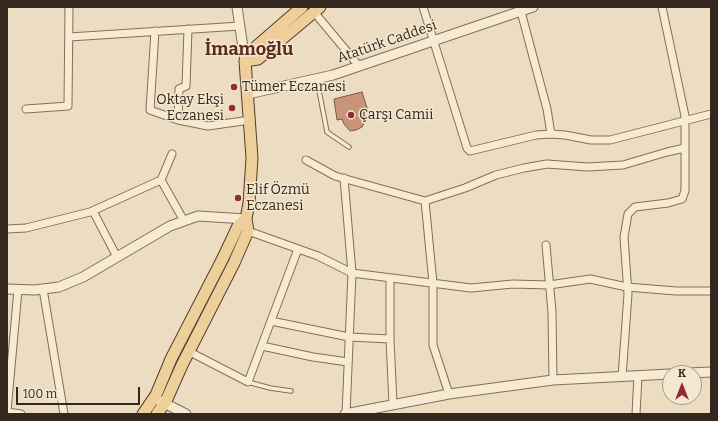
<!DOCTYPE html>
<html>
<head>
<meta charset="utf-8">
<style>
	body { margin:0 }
	#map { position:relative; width:718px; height:421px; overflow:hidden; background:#ecdcc1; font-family:Bitter,serif }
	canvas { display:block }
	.frame { position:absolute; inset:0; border:8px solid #34271d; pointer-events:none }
	.north { position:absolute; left:662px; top:365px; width:40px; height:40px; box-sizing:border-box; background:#f3e7d0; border:1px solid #a79a88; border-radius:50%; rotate:0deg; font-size:11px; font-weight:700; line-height:16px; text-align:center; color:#34271d }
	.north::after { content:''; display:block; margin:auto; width:14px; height:18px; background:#902c32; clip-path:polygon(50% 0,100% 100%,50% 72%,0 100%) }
	.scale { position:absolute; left:16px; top:387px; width:124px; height:18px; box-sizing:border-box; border:2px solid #34271d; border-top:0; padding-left:5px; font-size:12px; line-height:14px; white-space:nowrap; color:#34271d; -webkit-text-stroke:3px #f3e7d0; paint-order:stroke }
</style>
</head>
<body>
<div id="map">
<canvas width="718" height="421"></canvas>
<div class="frame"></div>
<div class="north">K</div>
<div class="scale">100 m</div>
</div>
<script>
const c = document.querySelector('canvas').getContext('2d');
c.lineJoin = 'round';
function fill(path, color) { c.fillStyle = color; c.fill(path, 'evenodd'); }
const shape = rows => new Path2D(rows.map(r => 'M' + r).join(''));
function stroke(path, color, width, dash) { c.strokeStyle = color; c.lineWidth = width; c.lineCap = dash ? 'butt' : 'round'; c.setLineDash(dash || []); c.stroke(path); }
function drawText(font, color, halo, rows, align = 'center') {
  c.font = font + ' Bitter,serif'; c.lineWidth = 3; c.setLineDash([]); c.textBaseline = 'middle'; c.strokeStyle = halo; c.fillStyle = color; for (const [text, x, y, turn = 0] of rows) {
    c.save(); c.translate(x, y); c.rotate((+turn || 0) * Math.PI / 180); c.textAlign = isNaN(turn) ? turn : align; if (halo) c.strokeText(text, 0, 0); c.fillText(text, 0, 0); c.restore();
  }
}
const building = shape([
	[362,92,368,111,364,112,365,121,362,127,356,130,350,131,344,124,342,119,337,120,334,99,362,92]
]);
fill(building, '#c89578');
stroke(building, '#825740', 1);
const service = shape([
	[317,80,327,132,349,147],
	[248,382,270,388,291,391]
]);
const minor = shape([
	[423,7,467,148,470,151,536,135,551,134,565,135,591,140,610,140,711,114],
	[520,8,547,109,551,134],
	[314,12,359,66],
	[155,31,150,110,178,120,208,126,250,120],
	[69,37,240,26],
	[26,109,68,106,69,7],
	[178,120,179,89,186,86,188,29],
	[306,160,335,176,425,201,465,188,496,175,524,168,547,164,588,167,623,165,667,152,685,148],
	[344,178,352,273,346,414],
	[161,180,184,221],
	[425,201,433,283,433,345,449,394],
	[93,211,117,257],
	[7,229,26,228,90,212,161,180,172,154],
	[248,231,318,256,352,273,471,288,513,284,549,285,590,279,627,287,676,291,711,291],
	[546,245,552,312,553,380],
	[390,278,390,339,393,404],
	[43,289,64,414],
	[271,321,349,337,390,339],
	[262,346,313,357,348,362],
	[188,351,248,382,298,249],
	[622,377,628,294,624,237,628,214,635,207,668,203,682,199,685,191,685,116,662,7],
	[7,411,18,290],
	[7,412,21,414],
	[636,414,638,376]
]);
const tertiary = shape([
	[237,7,245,61],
	[248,94,333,75,533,7],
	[7,289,35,290,59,287,83,277,170,226,198,216,246,219],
	[689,373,711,372],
	[158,400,186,414],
	[345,414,449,394,553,380,670,374]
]);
const primary = shape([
	[245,61,258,59,320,7],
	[245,61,257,46,302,7],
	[143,414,156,395,171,359,223,258,238,226,246,219],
	[157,414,166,401,182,365,234,263,248,231,246,219,249,203,252,158,245,61]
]);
stroke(service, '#846e59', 5.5);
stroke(minor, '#846e59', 9);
stroke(tertiary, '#846e59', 11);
stroke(primary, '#523c2e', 13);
stroke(service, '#f7ead3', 3.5);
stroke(minor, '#f7ead3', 7);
stroke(tertiary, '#f7ead3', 9);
stroke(primary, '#eecf99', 11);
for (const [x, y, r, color] of [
	[234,87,4,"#902c32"],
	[232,108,4,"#902c32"],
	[351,115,4,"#902c32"],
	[238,198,4,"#902c32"]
]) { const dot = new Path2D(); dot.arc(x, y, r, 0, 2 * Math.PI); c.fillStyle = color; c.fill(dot); stroke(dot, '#f3e7d0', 1.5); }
drawText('14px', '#34271d', '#f3e7d0', [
	["Atatürk Caddesi",387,42,-19]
]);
drawText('14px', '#34271d', '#f3e7d0', [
	["Tümer Eczanesi",242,87],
	["Oktay Ekşi",224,100,"right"],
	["Eczanesi",224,116,"right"],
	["Çarşı Camii",359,115],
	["Elif Özmü",246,190],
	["Eczanesi",246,206]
], 'left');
drawText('bold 18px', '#5f281e', '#f3e7d0', [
	["İmamoğlu",249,50]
]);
</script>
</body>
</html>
